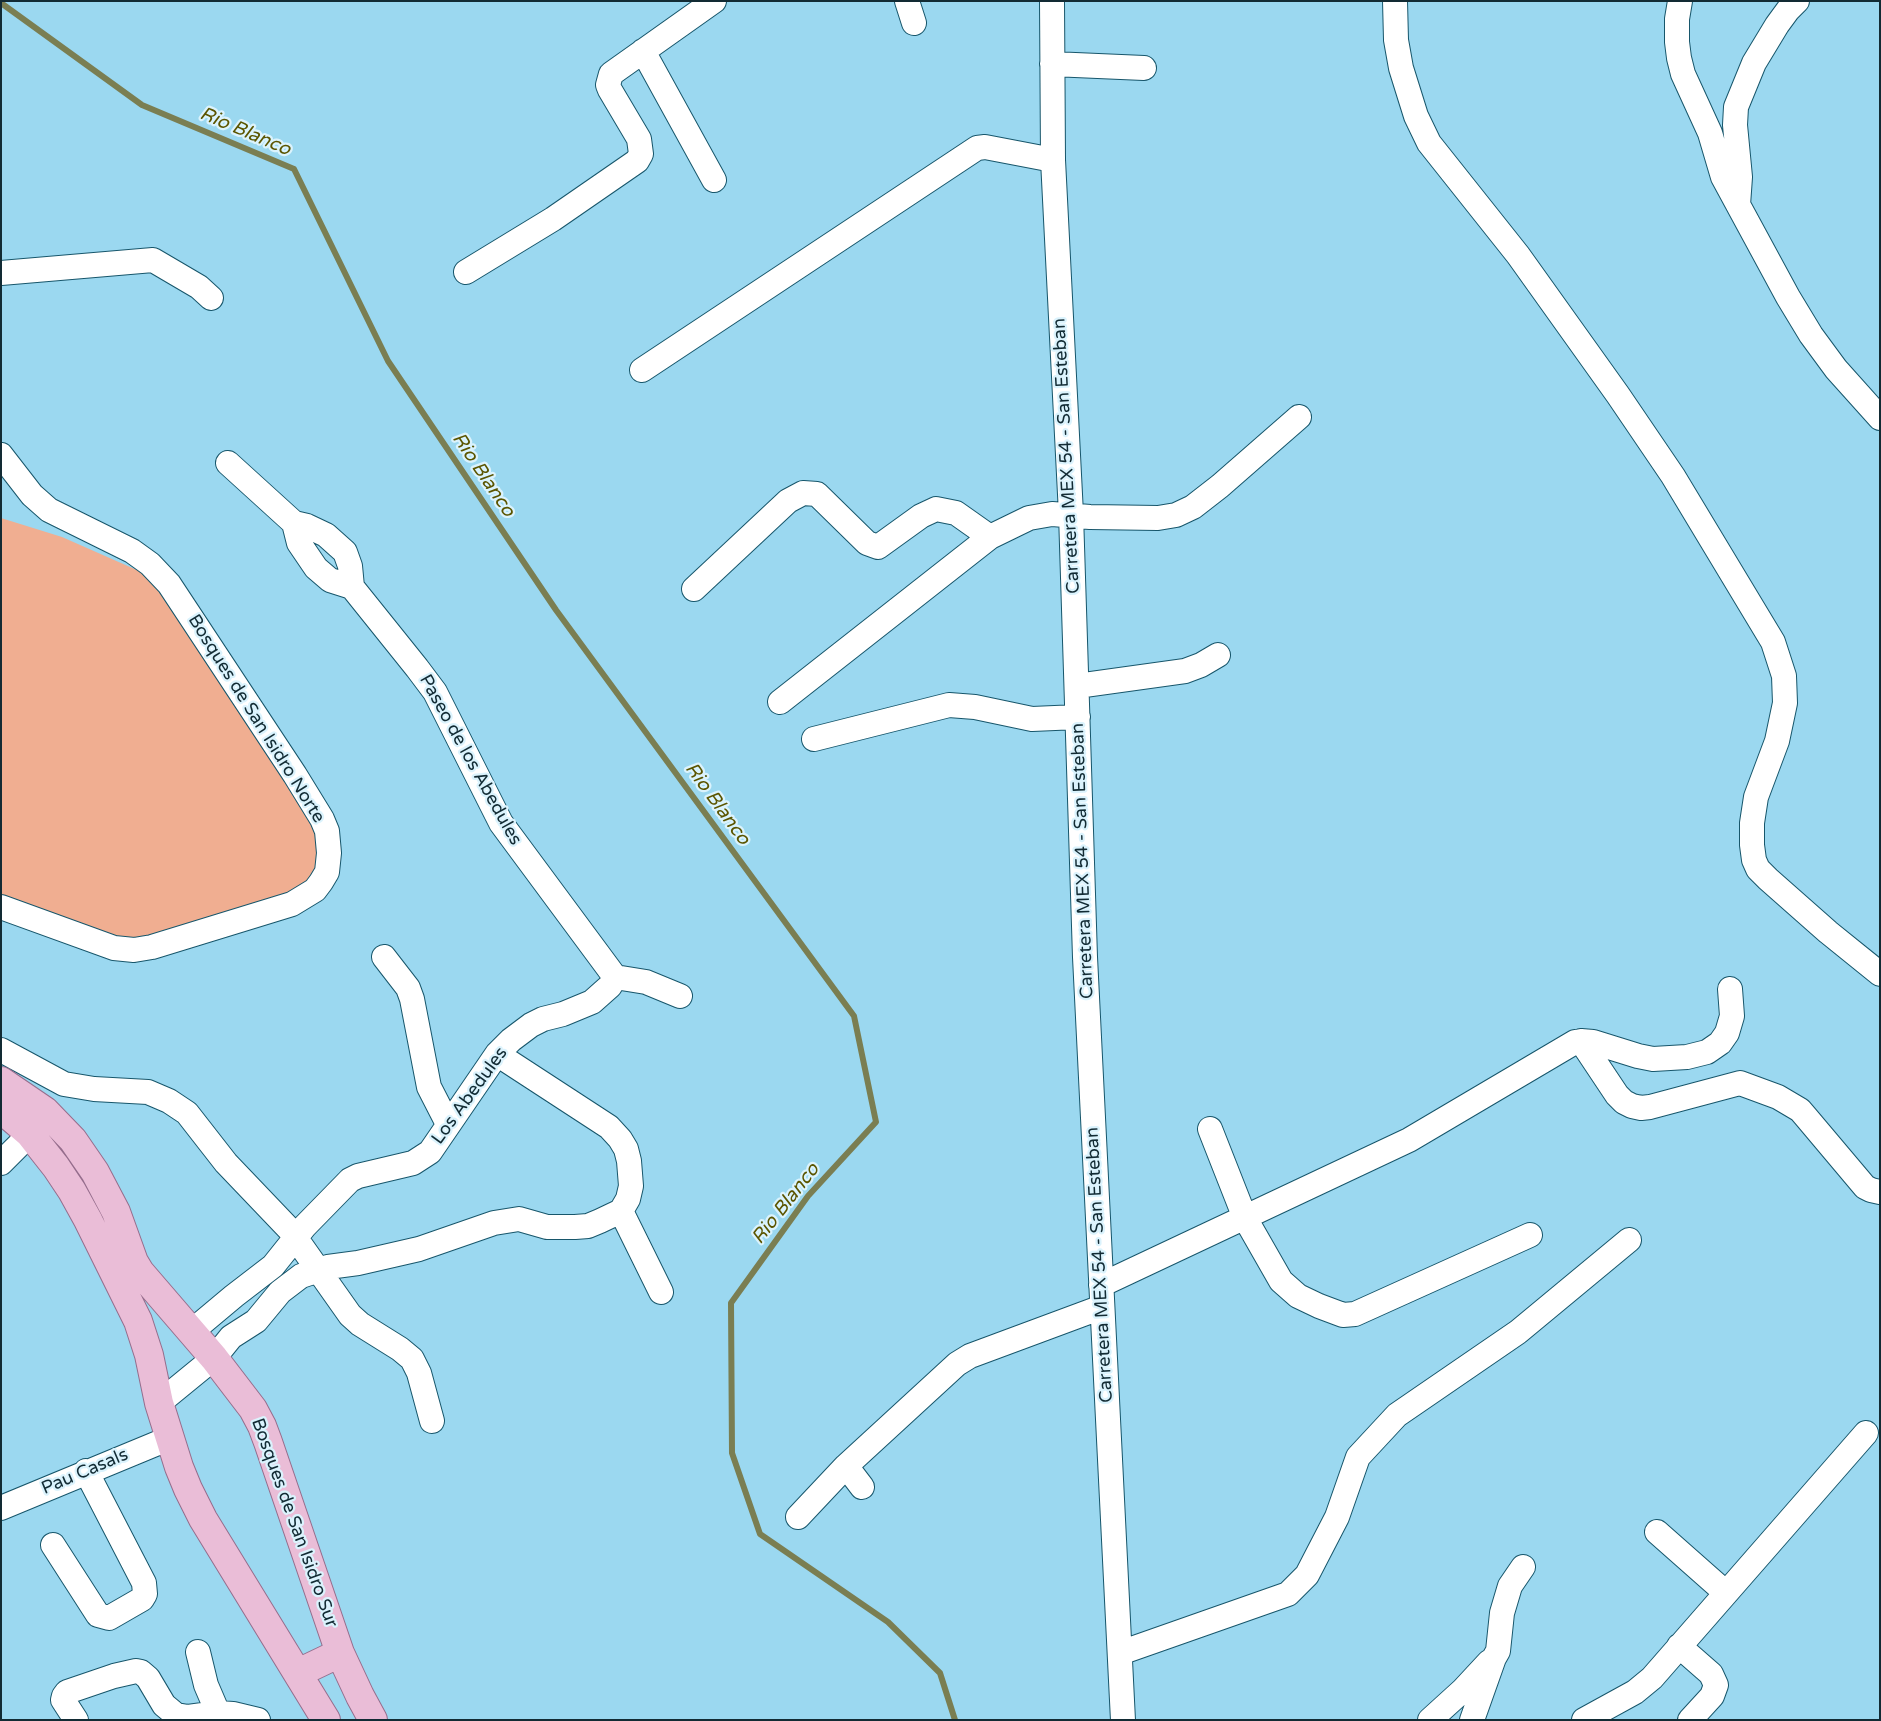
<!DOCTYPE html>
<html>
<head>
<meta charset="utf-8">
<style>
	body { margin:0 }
	#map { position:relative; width:1881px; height:1721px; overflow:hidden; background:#9bd8f0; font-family:"Varela Round",sans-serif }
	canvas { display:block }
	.frame { position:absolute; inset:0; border:2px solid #122b34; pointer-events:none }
</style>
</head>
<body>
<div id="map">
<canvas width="1881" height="1721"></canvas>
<div class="frame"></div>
</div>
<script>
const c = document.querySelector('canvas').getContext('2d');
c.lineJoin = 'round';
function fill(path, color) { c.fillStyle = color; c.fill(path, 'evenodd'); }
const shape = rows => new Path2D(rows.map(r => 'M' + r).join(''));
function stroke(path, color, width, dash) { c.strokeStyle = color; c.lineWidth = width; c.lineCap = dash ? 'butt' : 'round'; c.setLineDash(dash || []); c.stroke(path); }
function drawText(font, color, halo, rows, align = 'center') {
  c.font = font + ' "Varela Round",sans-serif'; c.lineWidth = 4.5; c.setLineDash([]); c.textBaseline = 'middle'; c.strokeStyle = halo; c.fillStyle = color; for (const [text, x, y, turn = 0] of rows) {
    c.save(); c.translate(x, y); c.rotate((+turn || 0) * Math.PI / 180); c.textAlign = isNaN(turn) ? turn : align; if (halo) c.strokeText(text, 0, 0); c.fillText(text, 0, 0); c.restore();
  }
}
fill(shape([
	[1,518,62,537,155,578,324,835,316,878,300,904,132,957,1,911]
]), '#f0ae91');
stroke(shape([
	[1,3,142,105,294,169,388,361,556,610,854,1016,876,1122,808,1196,731,1303,732,1453,760,1534,888,1622,940,1673,955,1720]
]), '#7a7e52', 6);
const minor = shape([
	[907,1,914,23],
	[1052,1,1053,160,1071,514,1085,957,1123,1720],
	[1395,1,1396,40,1401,68,1416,116,1429,143,1518,255,1618,395,1673,476,1773,642,1784,676,1785,703,1777,741,1756,797,1752,823,1752,845,1754,860,1758,869,1768,879,1828,932,1880,974],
	[1680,1,1677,19,1677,42,1679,58,1683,74,1710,133,1723,177,1788,297,1811,335,1836,369,1880,418],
	[643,51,714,180],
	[1052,64,1144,68],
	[1738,205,1740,177,1735,125,1736,107,1754,63,1777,25,1788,10,1797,1],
	[466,272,553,219,637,161,641,154,639,139,610,90,608,85,611,74,714,1],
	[1,273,153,260,199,287,211,298],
	[642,370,977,148,985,147,1053,160],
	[1,455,32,495,49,510,132,551,150,564,169,584,295,775,322,819,327,831,329,853,327,872,321,882,315,890,292,904,152,947,134,950,114,948,1,907],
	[228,463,294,523,307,526,326,535,345,552,350,566,352,587,417,668,435,692,501,823,615,977,646,982,680,996],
	[294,523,299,543,316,568,330,580,352,587],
	[694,589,788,501,803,493,817,494,867,543,878,547,921,516,936,509,956,513,990,537],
	[1077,686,1185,671,1201,665,1218,655],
	[780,702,990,537,1029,518,1052,514,1090,517,1158,518,1176,515,1193,507,1220,486,1299,417],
	[814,739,949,705,975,707,1032,719,1078,717],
	[384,957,408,988,412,999,429,1087,448,1124],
	[1581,1041,1617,1095,1624,1102,1632,1106,1641,1108,1650,1107,1740,1083,1778,1097,1800,1110,1806,1117,1865,1187,1871,1190,1880,1192],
	[1,1050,64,1084,94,1089,148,1092,169,1101,187,1113,226,1163,290,1230,350,1315,360,1324,400,1349,412,1359,419,1373,432,1421],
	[1210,1129,1245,1218,1281,1281,1298,1296,1319,1306,1343,1315,1355,1314,1530,1235],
	[1,1163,30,1134,40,1119],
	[621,1211,661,1292],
	[1101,1285,1409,1140,1575,1042,1581,1041,1593,1042,1638,1056,1653,1059,1687,1057,1707,1052,1720,1043,1727,1033,1732,1016,1730,989],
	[191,1332,234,1296,273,1266,305,1226,350,1180,358,1176,413,1163,430,1152,497,1054,511,1040,531,1025,543,1019,563,1014,592,1002,610,986,615,977],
	[159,1403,214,1358,231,1337,256,1321,280,1292,301,1276,328,1267,358,1263,419,1249,494,1223,519,1219,547,1227,575,1227,588,1226,600,1221,621,1211,628,1199,631,1186,629,1161,626,1149,620,1139,609,1127,497,1054],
	[846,1466,862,1487],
	[1,1508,170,1438],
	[798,1517,846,1466,957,1364,970,1356,1102,1307],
	[1657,1532,1726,1593],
	[53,1545,98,1615,109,1618,142,1599,145,1594,144,1583,86,1471],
	[1679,1646,1711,1674,1716,1685,1712,1696,1690,1720],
	[198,1652,206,1685,218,1713],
	[1120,1653,1288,1594,1307,1575,1337,1517,1358,1457,1397,1415,1518,1332,1629,1240],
	[76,1720,63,1700,64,1696,67,1692,114,1676,136,1671,141,1672,148,1678,164,1705,176,1715,188,1717,218,1713,233,1714,258,1720],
	[1430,1720,1463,1690,1489,1662],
	[1472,1720,1494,1658,1498,1651,1502,1613,1510,1586,1523,1567],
	[1584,1720,1635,1692,1652,1678,1866,1433]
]);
const major = shape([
	[1,1081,45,1111,73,1140,95,1172,116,1212,134,1262,140,1272,214,1358,253,1409,262,1426,268,1442,340,1653,360,1696,373,1720],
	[1,1109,30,1134,56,1167,72,1191,88,1220,138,1321,149,1355,159,1403,179,1467,188,1489,203,1519,326,1720],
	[298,1673,340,1653]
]);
stroke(minor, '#17566b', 26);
stroke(major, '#956d8c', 30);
stroke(minor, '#fff', 24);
stroke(major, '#eabdd7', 28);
drawText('18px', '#122b34', '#dbf3fd', [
	["Carretera MEX 54 - San Esteban",1067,456,-93],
	["Bosques de San Isidro Norte",256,719,58],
	["Paseo de los Abedules",470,760,61],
	["Carretera MEX 54 - San Esteban",1083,861,-92],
	["Los Abedules",470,1096,-54],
	["Carretera MEX 54 - San Esteban",1100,1265,-93],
	["Pau Casals",85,1472,-23],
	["Bosques de San Isidro Sur",294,1523,70]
]);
drawText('italic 19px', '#5b5500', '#dbf3fd', [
	["Rio Blanco",245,132,23],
	["Rio Blanco",483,475,56],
	["Rio Blanco",717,804,54],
	["Rio Blanco",786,1204,-52]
]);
</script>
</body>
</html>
